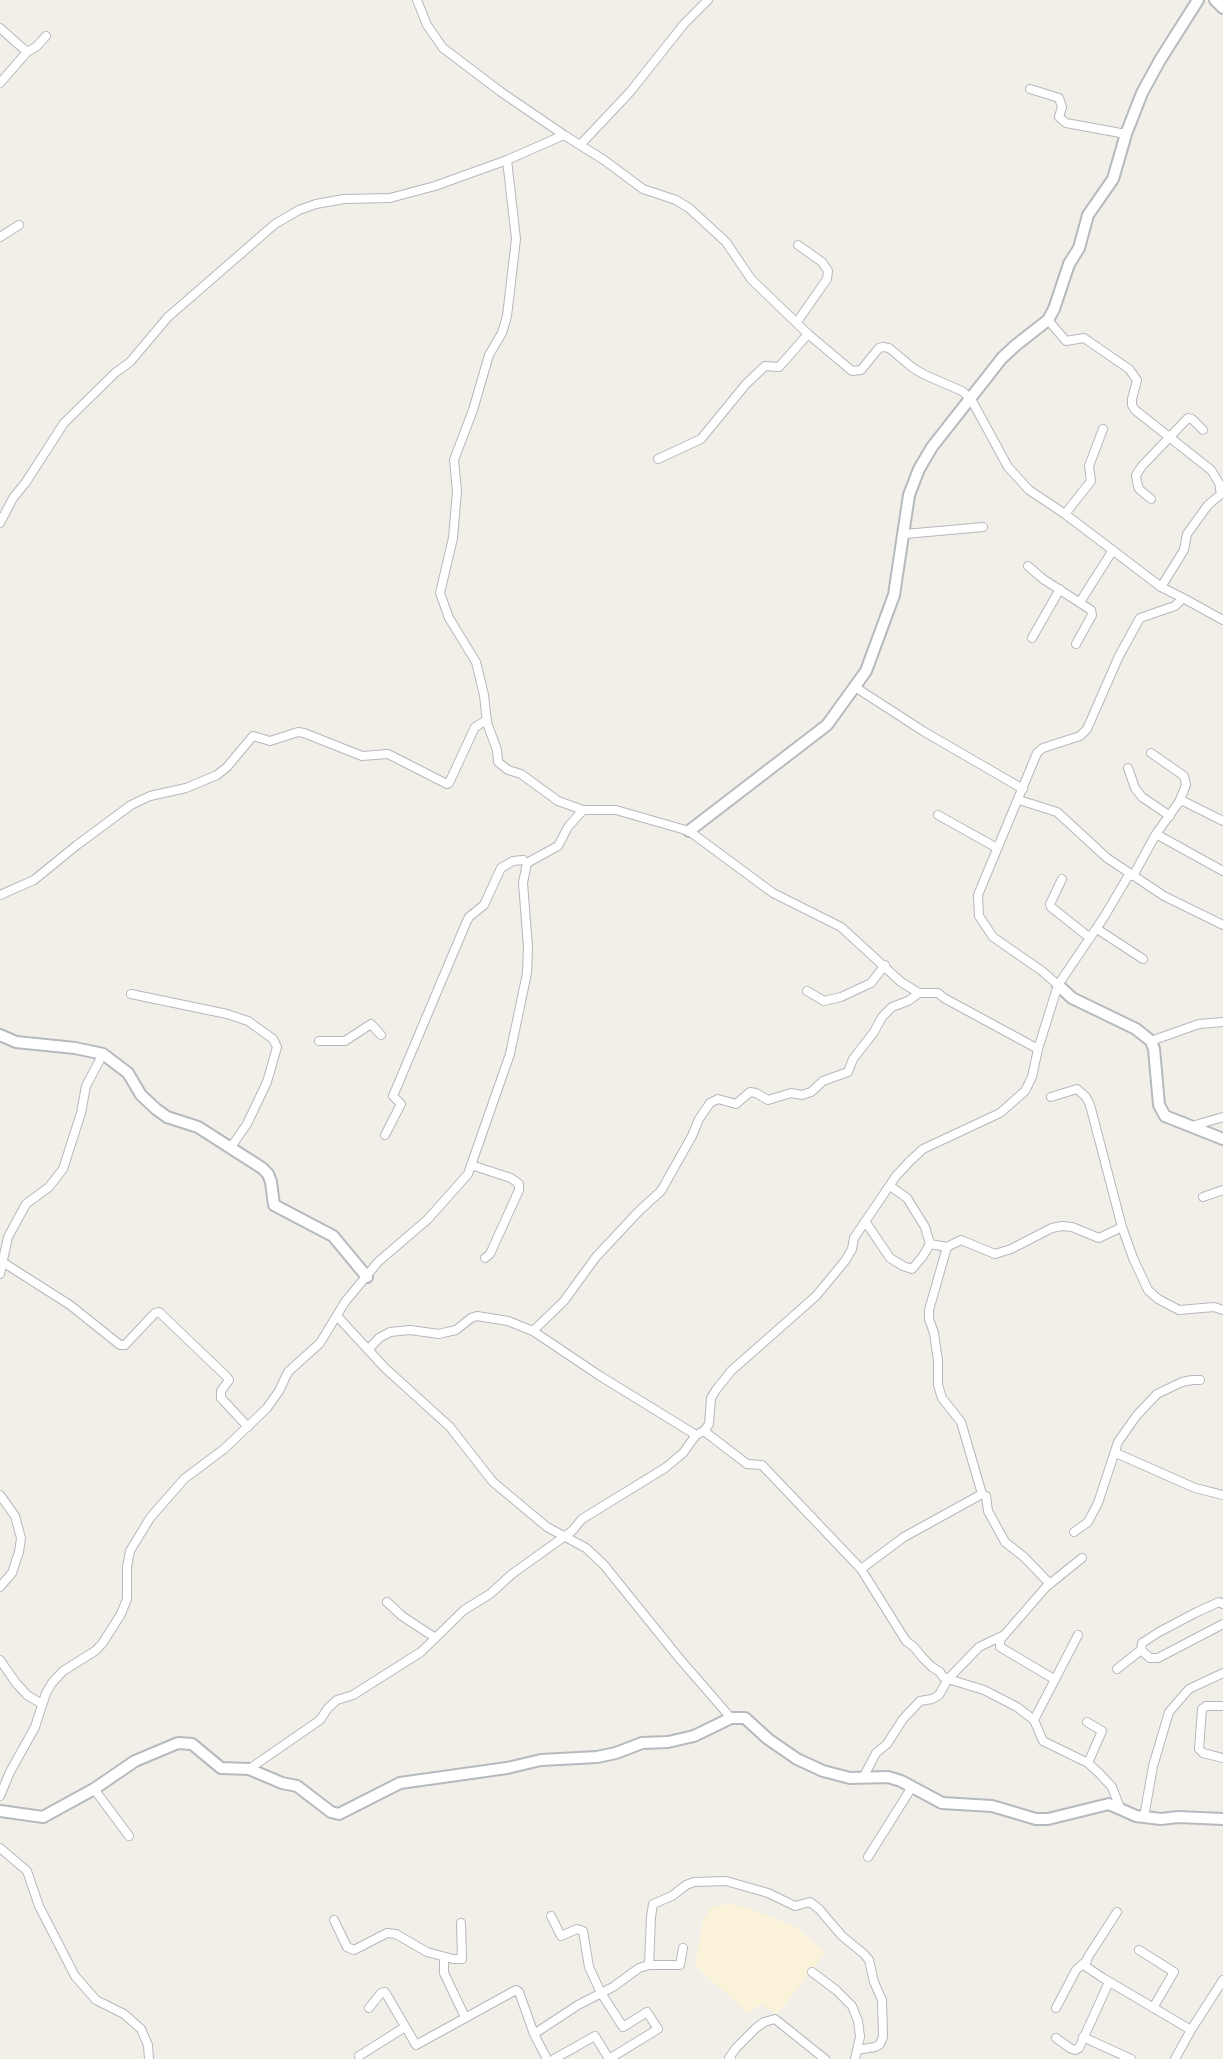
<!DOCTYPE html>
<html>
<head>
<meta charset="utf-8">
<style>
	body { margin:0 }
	canvas { display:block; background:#f1efe8 }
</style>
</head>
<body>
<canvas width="1223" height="2059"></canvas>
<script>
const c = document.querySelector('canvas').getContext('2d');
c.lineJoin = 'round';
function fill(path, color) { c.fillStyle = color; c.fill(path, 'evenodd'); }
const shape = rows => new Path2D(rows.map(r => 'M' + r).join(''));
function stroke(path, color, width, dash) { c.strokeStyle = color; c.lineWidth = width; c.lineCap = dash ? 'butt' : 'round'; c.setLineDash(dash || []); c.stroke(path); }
fill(shape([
	[734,1904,743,1908,744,1906,798,1928,825,1953,777,2015,761,2004,749,2013,695,1966,703,1921,709,1909,710,1910,714,1906]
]), '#fbf3d9');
const street = shape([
	[417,0,427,25,443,48,501,92,564,135],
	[0,28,27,52],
	[0,83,27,52,36,47,46,36],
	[1030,89,1059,98,1062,107,1059,117,1066,123,1126,134],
	[580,145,604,160,643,189,676,200,689,208,726,242,751,279,808,334,852,371,861,370,879,348,883,347,889,348,913,368,925,375,962,391,971,399,1008,467,1029,490,1065,514,1161,587,1183,598,1175,606,1140,618,1119,656,1087,729,1080,736,1043,748,1037,753,978,895,979,916,993,937,1042,971,1058,985],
	[507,160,516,239,507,316,502,333,489,355,473,410,454,460,457,491,453,538,440,593,449,618,476,662,484,695,487,723,497,750,498,762,508,770,521,774,558,801,583,810],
	[0,237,19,225],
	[1048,320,1066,341,1084,338,1129,369,1137,380,1132,399,1132,405,1135,410,1211,470,1219,483,1221,494,1208,505,1187,534,1184,550,1161,587],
	[797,322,827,279,828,271,822,262,798,245],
	[658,459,701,439,746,384,765,366,779,367,808,334],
	[1151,499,1139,489,1137,482,1136,475,1142,466,1188,418,1192,419,1203,430],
	[1065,514,1091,481,1089,466,1103,429],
	[0,523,13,498,26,482,64,423,115,373,130,362,168,317,275,224,299,210,316,204,344,199,390,198,435,186,507,160,564,135,580,145,630,92,684,24,708,0],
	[905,534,983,527],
	[1028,566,1043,579,1091,610,1092,615,1076,644],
	[1183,598,1223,620],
	[1080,602,1113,550],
	[1032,638,1060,589],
	[855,687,923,731,1023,789],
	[1151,753,1184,776,1186,785,1179,802],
	[1128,768,1135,788,1142,797,1170,816],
	[1019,800,1057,812,1107,858,1164,896,1223,925],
	[938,815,997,848],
	[1156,834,1179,802,1183,801,1223,821],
	[1133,876,1156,834,1223,871],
	[1062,879,1050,904,1051,907,1090,938],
	[0,895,34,880,77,845,131,805,150,796,186,788,217,775,227,767,253,736,270,741,298,732,304,733,362,756,388,754,447,784,449,783,475,727,487,720],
	[1097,929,1143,959],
	[807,991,824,1001,841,997,871,983,885,965],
	[131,994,227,1014,248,1021,273,1039,277,1047,267,1082,247,1124,231,1147],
	[319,1041,345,1041,371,1024,381,1035],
	[1151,1041,1199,1024,1223,1022],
	[1051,1097,1077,1089,1086,1097,1090,1105,1122,1227],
	[1192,1126,1223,1117],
	[385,1135,401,1104,393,1096,466,923,469,917,484,905,501,868,513,861,523,860],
	[471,1165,511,1178,519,1184,519,1190,490,1254,485,1258],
	[1203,1197,1223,1190],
	[865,1221,890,1258,903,1266,912,1269,923,1256,930,1244,925,1227,907,1198,890,1186],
	[930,1244,947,1247,961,1240,995,1254,1011,1249,1052,1228,1062,1226,1072,1227,1099,1238,1122,1227,1133,1258,1148,1290,1158,1299,1179,1310,1214,1307,1223,1310],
	[947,1247,929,1310,929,1319,934,1333,938,1361,938,1385,942,1398,961,1422,982,1494],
	[4,1263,70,1305,120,1345,125,1345,155,1313,159,1312,227,1377,229,1380,221,1391,221,1398,248,1427],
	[0,1274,8,1237,26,1204,49,1187,63,1169,81,1113,86,1086,103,1054],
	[337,1316,385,1368,450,1427,493,1482,547,1527,586,1548,604,1565,679,1658,731,1718],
	[533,1331,564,1301,596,1257,640,1210,661,1191,692,1136,699,1119,710,1103,718,1099,736,1104,750,1092,756,1093,768,1100,791,1093,802,1095,811,1092,823,1081,848,1072,853,1059,874,1032,882,1017,892,1007,908,1001,919,993],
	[368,1350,379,1338,390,1332,410,1330,439,1334,447,1332,456,1330,471,1318,477,1316,508,1321,533,1331,600,1376,696,1435],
	[704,1431,747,1464,762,1465,861,1569],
	[1116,1453,1195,1488,1223,1495],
	[0,1495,15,1516,21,1538,19,1552,12,1573,0,1587],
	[1074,1532,1088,1522,1098,1503,1118,1442,1137,1415,1157,1394,1182,1382,1192,1380,1200,1380],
	[387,1602,402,1616,434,1637],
	[1223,1604,1219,1602,1197,1612,1159,1632,1142,1643,1141,1650,1150,1658,1158,1658,1223,1624],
	[1078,1635,1034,1720,1043,1741,1088,1763,1099,1773,1112,1787,1120,1808],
	[1002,1636,979,1647,948,1679,943,1677,940,1672,932,1667,922,1657,914,1647,906,1641,861,1569,904,1537,982,1494,986,1496,988,1511,1005,1542,1024,1557,1050,1584],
	[0,1660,16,1683,27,1695,42,1704],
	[1117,1669,1141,1650],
	[1054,1679,1000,1647,1000,1640,1046,1587,1082,1558],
	[1223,1706,1206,1706,1202,1709,1199,1749,1203,1753,1223,1758],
	[1087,1722,1102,1731,1088,1763],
	[249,1769,320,1720,328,1708,337,1700,353,1695,421,1652,464,1610,490,1594,512,1574,572,1531,582,1519,665,1468,683,1453,696,1435,704,1431,709,1424,711,1398,716,1390,731,1371,816,1296,845,1261,852,1249,854,1238,896,1176,909,1162,923,1149,1000,1113,1025,1091,1032,1077,1038,1049,1058,985,1104,917,1130,873],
	[864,1776,876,1753,887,1744,903,1719,920,1701,932,1699,939,1695,948,1679,984,1690,1017,1707,1034,1720],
	[94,1789,129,1836],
	[0,1796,10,1772,35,1727,46,1693,52,1683,63,1671,95,1651,102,1644,121,1614,127,1599,127,1567,130,1551,150,1518,184,1479,224,1449,267,1408,279,1391,288,1372,320,1343,345,1302,378,1262,428,1219,468,1174,510,1054,527,973,528,947,523,883,527,863,558,846,568,827,583,810,616,810,689,831,773,893,841,927,901,982,919,993,938,993,944,998,1038,1049],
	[1144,1817,1153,1766,1169,1712,1189,1689,1223,1673],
	[0,1848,27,1871,39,1906,75,1976,96,2000,124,2014,141,2029,148,2045,149,2059],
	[868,1857,912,1787],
	[1117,1912,1088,1957,1085,1966,1103,1978,1191,2030],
	[551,1916,561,1936,577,1929,583,1931,589,1967,601,1993,623,2027,647,2012,658,2029,609,2059,595,2036,554,2059],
	[334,1920,347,1947,354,1950,387,1933,396,1934,427,1952,453,1959,462,1959,461,1923],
	[1139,1950,1174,1972,1153,2008],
	[444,1958,444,1973,465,2017],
	[649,1965,651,1917,653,1904,672,1896,686,1885,694,1882,726,1881,768,1893,795,1906,810,1902,819,1909,842,1936,864,1954,869,1960,874,1982,882,2000,883,2037,880,2044,875,2047,857,2050],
	[812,1972,836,1990,852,2006,858,2021,860,2037,855,2059],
	[369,2008,381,1993,385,1992,416,2045,516,1990,519,1992,534,2034],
	[1056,2008,1076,1970,1085,1962],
	[1083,2037,1131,2059],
	[1056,2038,1070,2048,1075,2050,1079,2048,1109,1982],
	[359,2056,405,2027],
	[547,2059,534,2034,578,2005,613,1987,639,1968,649,1965,680,1965,683,1948],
	[731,2059,729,2058,736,2048,756,2028,764,2022,775,2019,825,2059],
	[1175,2059,1191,2030,1223,1980]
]);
const secondary = shape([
	[1215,0,1223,8],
	[689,831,827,725,866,671,894,595,909,495,919,469,932,447,1002,358,1016,345,1048,320,1054,309,1069,264,1079,248,1088,215,1113,179,1126,134,1142,93,1160,60,1198,0],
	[1058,985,1072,998,1136,1029,1151,1041,1154,1049,1159,1105,1165,1116,1223,1139],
	[0,1035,16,1042,75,1048,103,1054,128,1073,141,1095,156,1109,167,1117,198,1127,262,1168,268,1174,271,1182,274,1205,333,1236,367,1277],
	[0,1811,43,1817,94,1789,135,1761,178,1743,192,1744,221,1768,249,1769,282,1783,297,1786,331,1812,339,1814,400,1783,507,1768,541,1760,597,1757,616,1753,642,1743,668,1742,694,1736,731,1718,745,1718,768,1739,797,1759,823,1771,850,1778,888,1777,901,1781,942,1803,992,1806,1036,1819,1048,1819,1109,1804,1136,1816,1161,1819,1178,1817,1223,1819]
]);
stroke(street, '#b5b8bc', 10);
stroke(secondary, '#b6babf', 14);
stroke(street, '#fff', 8);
stroke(secondary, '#fff', 10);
</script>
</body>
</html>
